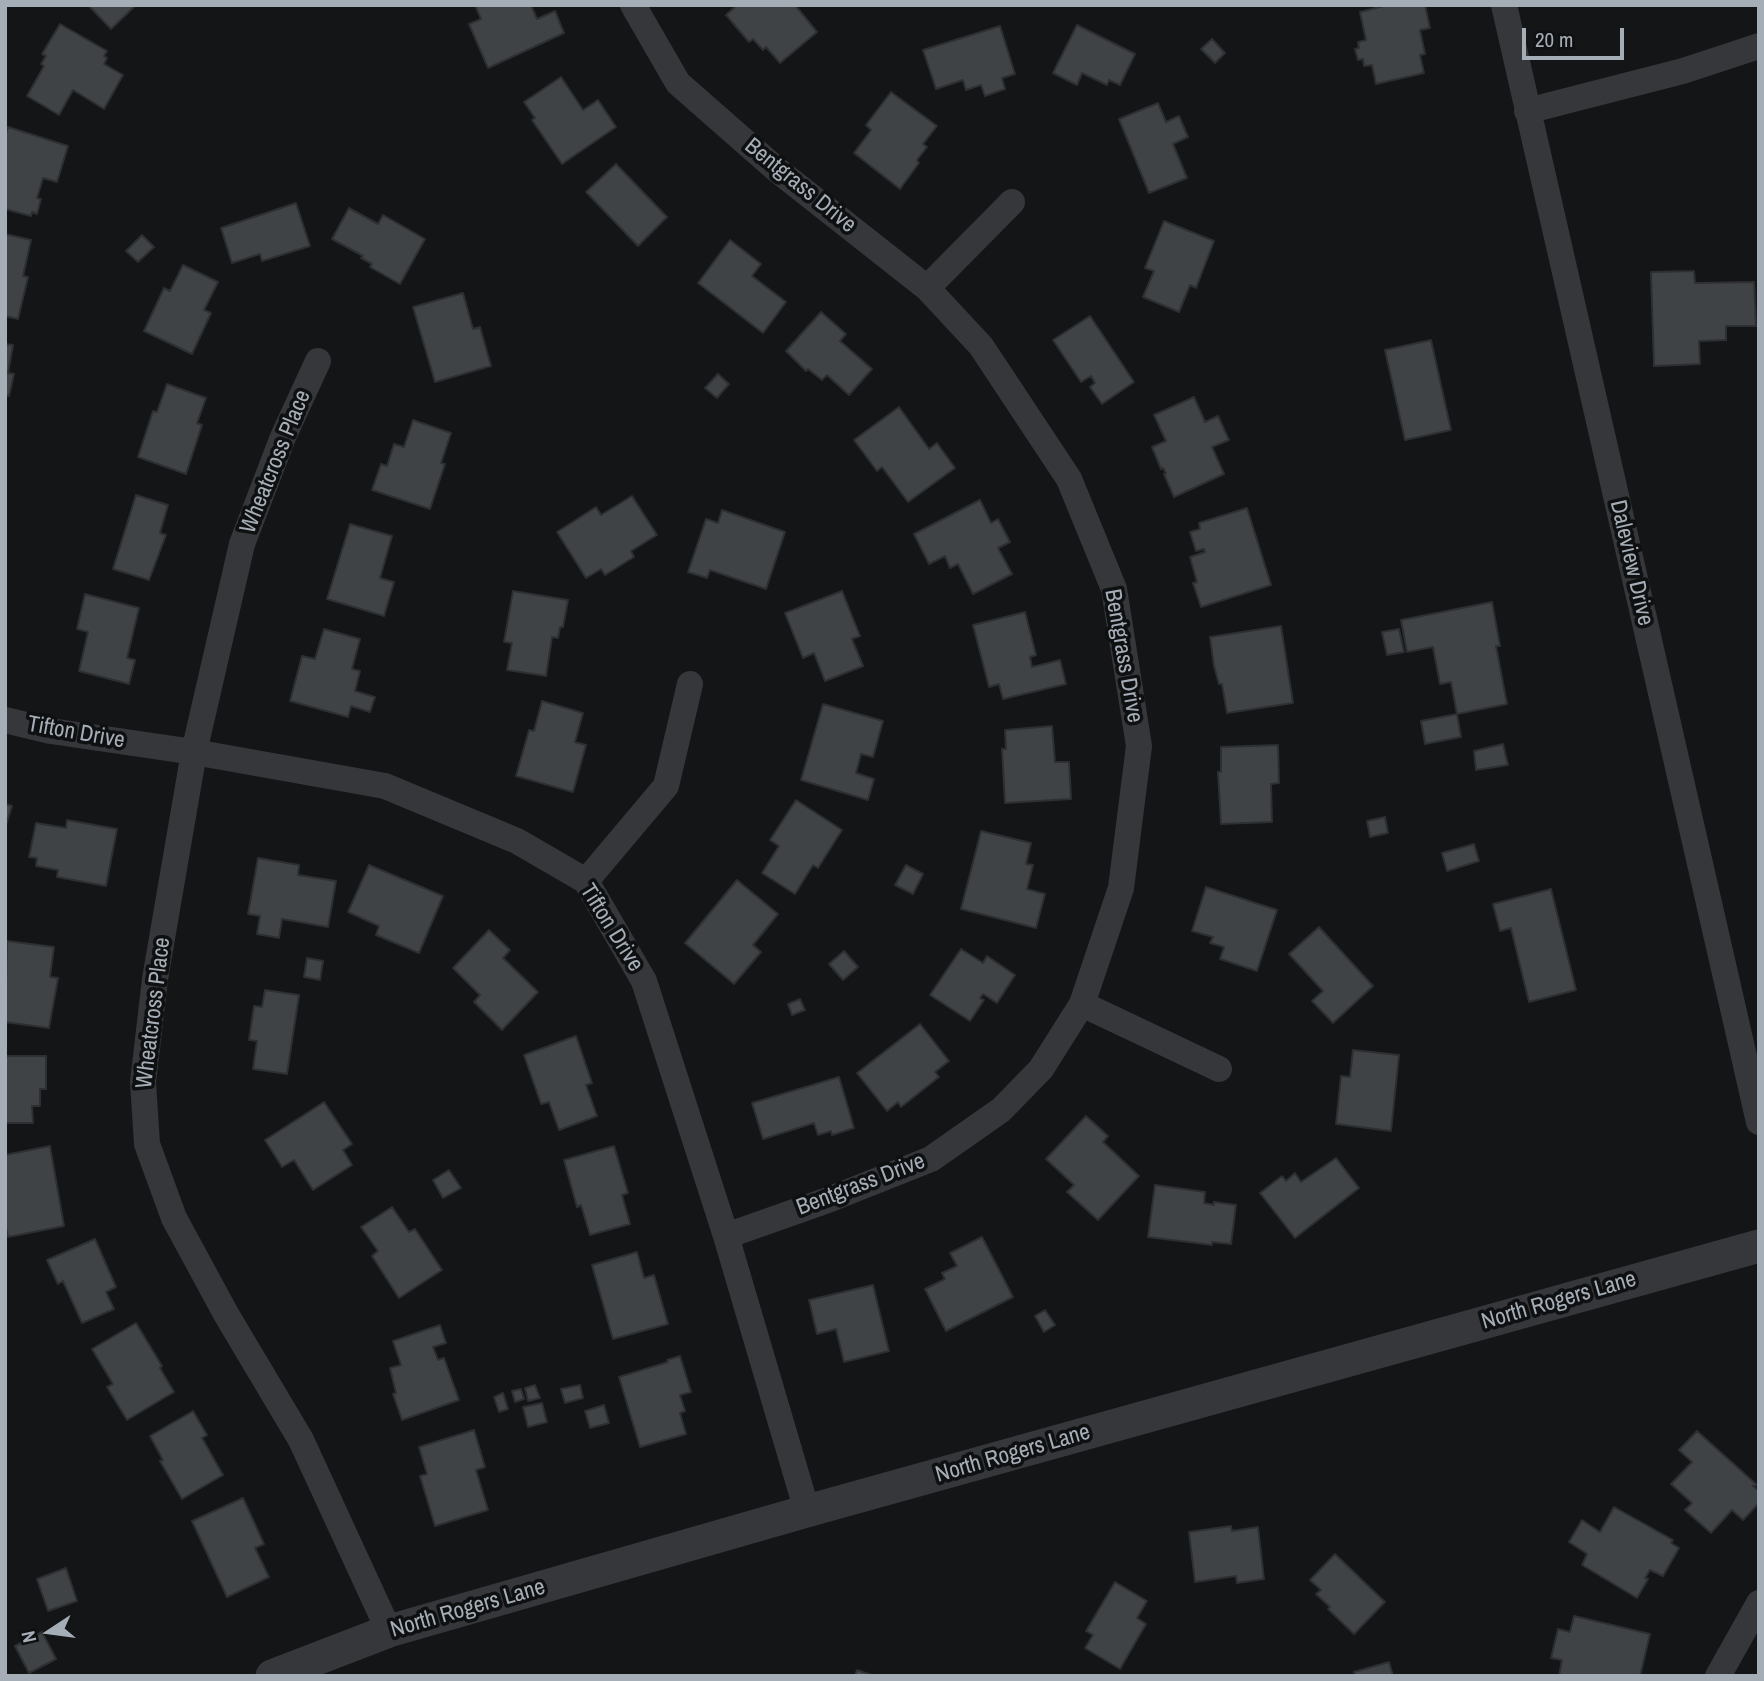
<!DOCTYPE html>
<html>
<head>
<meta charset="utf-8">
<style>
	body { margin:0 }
	#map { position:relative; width:1764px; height:1681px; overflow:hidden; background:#141516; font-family:"Archivo Narrow",sans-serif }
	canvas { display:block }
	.frame { position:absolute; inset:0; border:7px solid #a5aeb7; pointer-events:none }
	.north { position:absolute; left:14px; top:1597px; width:70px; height:70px; -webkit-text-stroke:5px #0f1011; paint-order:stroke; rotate:257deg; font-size:19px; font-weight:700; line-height:28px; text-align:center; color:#a5aeb7 }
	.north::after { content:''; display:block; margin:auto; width:24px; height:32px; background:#a5aeb7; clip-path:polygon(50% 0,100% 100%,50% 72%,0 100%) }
	.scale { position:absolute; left:1522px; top:28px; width:102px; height:32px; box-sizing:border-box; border:4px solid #a5aeb7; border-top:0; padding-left:9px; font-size:21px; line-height:24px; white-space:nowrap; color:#a5aeb7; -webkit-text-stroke:5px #0f1011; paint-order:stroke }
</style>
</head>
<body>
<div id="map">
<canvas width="1764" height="1681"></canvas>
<div class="frame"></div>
<div class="north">N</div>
<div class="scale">20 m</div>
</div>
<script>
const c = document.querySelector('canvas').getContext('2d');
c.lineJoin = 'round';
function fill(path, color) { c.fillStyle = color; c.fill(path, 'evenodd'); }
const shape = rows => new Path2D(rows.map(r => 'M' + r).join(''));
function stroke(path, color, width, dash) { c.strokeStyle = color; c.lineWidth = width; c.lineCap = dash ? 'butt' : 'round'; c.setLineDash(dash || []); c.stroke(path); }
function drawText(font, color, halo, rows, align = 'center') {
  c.font = font + ' "Archivo Narrow",sans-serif'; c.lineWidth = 7; c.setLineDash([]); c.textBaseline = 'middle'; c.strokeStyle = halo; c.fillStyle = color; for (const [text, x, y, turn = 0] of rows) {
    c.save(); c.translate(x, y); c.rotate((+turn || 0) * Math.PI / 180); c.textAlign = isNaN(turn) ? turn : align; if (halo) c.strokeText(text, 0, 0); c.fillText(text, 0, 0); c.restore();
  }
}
const building = shape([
	[88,5,136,5,111,29,88,5],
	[475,5,531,5,537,19,555,11,564,33,488,68,469,24,481,19,475,5],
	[737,5,795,5,817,32,780,63,766,47,763,50,753,39,749,42,726,15,737,5],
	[1388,5,1425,5,1430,28,1420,30,1425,54,1420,55,1424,73,1376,84,1372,65,1364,66,1363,59,1358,60,1355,49,1359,48,1358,42,1366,40,1360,12,1388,5],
	[60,24,107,51,104,56,107,58,104,64,123,75,104,109,73,90,59,115,27,96,44,66,41,64,46,56,42,54,60,24],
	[1077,25,1135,54,1120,85,1109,80,1107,85,1082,73,1077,85,1053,73,1077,25],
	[1000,26,1015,74,1002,78,1005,89,985,96,981,85,966,90,963,80,936,89,923,50,1000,26],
	[1212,39,1225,53,1215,63,1201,49,1212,39],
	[561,77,583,110,598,100,616,127,562,164,532,120,535,118,524,102,561,77],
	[891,92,937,126,923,144,927,147,917,160,919,163,900,189,854,153,871,130,866,125,891,92],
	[1158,103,1166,122,1179,116,1188,137,1173,144,1187,178,1149,193,1119,119,1158,103],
	[8,127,68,146,57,182,43,178,37,198,41,199,37,214,32,212,31,216,5,209,5,137,8,127],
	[616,164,667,217,638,246,586,192,616,164],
	[296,203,310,246,262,261,260,254,232,263,221,228,296,203],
	[349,208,378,224,383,215,425,239,400,284,370,267,372,264,361,258,363,256,332,239,349,208],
	[1164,221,1214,241,1196,288,1190,285,1179,312,1143,297,1154,271,1145,268,1164,221],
	[5,234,31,240,23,276,28,277,18,319,5,316,5,234],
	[142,235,154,247,138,262,126,251,142,235],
	[730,240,761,264,752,276,786,302,763,333,698,283,730,240],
	[183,265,218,282,204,310,211,313,192,354,144,331,164,288,170,291,183,265],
	[1694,271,1695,283,1754,282,1756,326,1726,326,1726,340,1699,341,1700,364,1654,366,1651,272,1694,271],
	[463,293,473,329,480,327,491,366,435,382,413,307,463,293],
	[821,312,846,334,840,341,872,369,849,395,827,375,822,380,808,369,806,371,786,351,821,312],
	[1090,316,1134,382,1102,404,1090,387,1095,383,1091,376,1081,382,1053,340,1090,316],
	[1431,340,1451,430,1405,440,1385,350,1431,340],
	[5,344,13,345,8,373,14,374,9,396,5,395,5,344],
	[718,374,729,384,717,398,705,388,718,374],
	[167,384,206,398,197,423,202,425,186,474,138,457,153,411,157,412,167,384],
	[1194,397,1205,422,1218,416,1229,440,1212,447,1224,474,1174,497,1164,474,1166,473,1163,468,1161,469,1152,447,1166,441,1154,415,1194,397],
	[899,407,929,449,937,443,955,468,908,502,882,467,877,471,854,440,899,407],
	[413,420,451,433,441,463,445,464,430,509,372,490,381,464,387,466,394,444,404,447,413,420],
	[136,495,168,505,160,533,166,535,149,580,113,569,136,495],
	[632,496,657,535,631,551,634,557,605,575,601,569,586,578,557,532,596,507,601,515,632,496],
	[980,500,991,523,998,519,1010,542,998,548,1012,574,973,594,958,564,950,568,945,556,929,564,914,534,980,500],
	[1247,508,1271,585,1201,607,1193,583,1197,582,1190,557,1205,552,1204,549,1196,551,1190,532,1200,529,1199,523,1247,508],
	[722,510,785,532,766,589,710,570,707,578,688,572,706,519,718,523,722,510],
	[350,524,392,536,380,578,394,582,384,616,327,599,350,524],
	[513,591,568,600,563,627,560,627,558,638,552,637,546,676,507,670,512,643,504,642,513,591],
	[842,591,860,636,852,639,863,666,825,681,814,653,803,658,785,613,842,591],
	[85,594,139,608,127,658,135,660,129,684,79,671,88,632,77,629,85,594],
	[1492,602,1500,646,1496,646,1507,704,1457,714,1451,682,1440,684,1433,647,1407,652,1401,620,1492,602],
	[1025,612,1036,655,1030,657,1032,667,1060,660,1066,684,1003,699,999,684,989,687,973,625,1025,612],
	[1281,626,1293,703,1227,713,1222,684,1219,684,1214,666,1210,637,1281,626],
	[324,629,360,639,352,669,360,671,355,691,375,697,370,712,351,706,348,717,290,701,302,656,315,659,324,629],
	[1399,629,1404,652,1387,655,1382,632,1399,629],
	[542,701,583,713,575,742,586,745,573,792,516,776,529,730,534,731,542,701],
	[823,704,883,721,873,757,861,754,856,773,874,779,868,800,801,780,823,704],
	[1457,714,1461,737,1425,744,1421,721,1457,714],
	[1052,726,1055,762,1069,762,1071,799,1005,803,1002,749,1006,749,1005,730,1052,726],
	[1503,744,1508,765,1476,770,1474,751,1503,744],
	[1278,745,1279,783,1271,784,1272,822,1221,824,1218,772,1221,772,1221,747,1278,745],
	[796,800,842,830,818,868,813,865,795,894,762,873,779,846,770,840,796,800],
	[5,804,12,806,5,828,5,804],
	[1385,817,1388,833,1370,837,1367,821,1385,817],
	[67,820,117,829,106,886,57,877,58,870,36,866,37,858,29,857,36,823,66,828,67,820],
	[981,831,1031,843,1026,864,1033,865,1027,889,1045,894,1036,928,961,909,981,831],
	[1474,844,1479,861,1447,871,1442,853,1474,844],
	[258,858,299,865,298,875,336,881,328,927,282,919,279,938,257,934,260,916,248,914,258,858],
	[369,865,443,896,419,953,376,935,379,926,348,912,369,865],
	[906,865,923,874,913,894,895,885,906,865],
	[737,880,778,914,753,945,761,952,734,984,685,943,737,880],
	[1206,887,1277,910,1257,971,1220,959,1224,947,1210,943,1213,937,1192,931,1206,887],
	[1551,889,1576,990,1529,1002,1511,928,1500,931,1493,904,1551,889],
	[1319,927,1373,986,1333,1023,1312,1001,1323,991,1289,954,1319,927],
	[489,930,510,950,503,958,538,992,502,1030,474,1002,480,995,453,968,489,930],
	[7,941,54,947,50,977,58,978,49,1028,5,1022,7,941],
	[961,949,983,963,987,956,1015,975,997,1003,983,994,980,998,984,1000,970,1021,930,995,961,949],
	[844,951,858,967,843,980,829,964,844,951],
	[307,958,323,961,320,980,304,977,307,958],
	[265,990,299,995,287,1074,253,1069,257,1041,249,1040,254,1006,262,1007,265,990],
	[800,999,805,1010,792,1015,788,1004,800,999],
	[920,1024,949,1061,935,1072,939,1077,901,1107,898,1102,887,1111,857,1073,920,1024],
	[576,1036,592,1083,586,1085,597,1116,559,1130,549,1102,541,1104,524,1055,576,1036],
	[1353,1050,1399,1055,1391,1131,1336,1124,1341,1076,1350,1077,1353,1050],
	[5,1056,46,1056,46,1089,40,1089,40,1106,32,1106,33,1123,5,1123,5,1056],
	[839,1077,854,1128,832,1135,831,1131,818,1135,814,1123,763,1139,752,1103,839,1077],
	[324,1102,352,1144,343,1150,352,1165,313,1190,294,1160,282,1167,265,1140,324,1102],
	[1086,1116,1108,1136,1103,1142,1139,1176,1098,1220,1067,1192,1074,1185,1046,1159,1086,1116],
	[50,1146,64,1226,8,1237,5,1223,5,1155,50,1146],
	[614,1146,628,1193,622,1195,630,1224,590,1235,581,1205,577,1207,564,1160,614,1146],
	[1336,1158,1359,1188,1295,1238,1260,1193,1282,1176,1286,1181,1295,1173,1301,1182,1336,1158],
	[449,1170,461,1188,443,1198,433,1180,449,1170],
	[1155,1185,1205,1192,1204,1203,1214,1205,1214,1202,1236,1205,1231,1244,1212,1242,1212,1245,1148,1237,1155,1185],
	[392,1207,409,1232,415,1229,442,1270,399,1298,372,1256,378,1251,361,1227,392,1207],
	[982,1237,1013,1297,946,1331,925,1289,945,1279,942,1273,957,1266,950,1253,982,1237],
	[95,1239,116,1287,106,1292,114,1309,82,1323,63,1281,58,1284,47,1260,95,1239],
	[637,1252,644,1278,654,1275,668,1324,613,1339,592,1265,637,1252],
	[873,1285,889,1351,844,1362,836,1329,817,1334,809,1300,873,1285],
	[1045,1310,1055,1325,1044,1332,1035,1316,1045,1310],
	[136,1323,162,1366,160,1368,174,1392,127,1420,107,1387,113,1384,92,1349,136,1323],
	[440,1325,446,1343,433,1347,438,1360,444,1358,459,1400,402,1420,393,1394,396,1393,390,1368,401,1365,393,1341,440,1325],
	[680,1356,691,1392,680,1395,685,1411,680,1413,686,1434,640,1447,619,1377,668,1362,667,1360,680,1356],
	[535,1385,540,1398,528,1401,525,1388,535,1385],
	[580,1385,583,1398,565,1403,561,1389,580,1385],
	[521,1389,524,1399,515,1402,512,1391,521,1389],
	[503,1393,508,1409,499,1412,494,1397,503,1393],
	[542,1403,547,1422,528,1427,523,1407,542,1403],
	[604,1405,609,1423,590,1428,585,1411,604,1405],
	[193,1411,207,1435,202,1438,223,1475,182,1499,160,1461,163,1460,150,1436,193,1411],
	[474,1430,485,1467,476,1470,488,1510,435,1526,420,1476,427,1474,419,1447,474,1430],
	[1697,1431,1757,1485,1753,1486,1759,1491,1759,1503,1743,1520,1732,1510,1711,1533,1685,1510,1692,1503,1671,1484,1692,1462,1679,1450,1697,1431],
	[243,1498,264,1544,255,1548,269,1577,227,1597,192,1521,243,1498],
	[1614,1507,1673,1540,1671,1543,1679,1548,1663,1576,1650,1570,1645,1578,1648,1579,1637,1598,1582,1565,1587,1554,1569,1542,1582,1520,1600,1532,1614,1507],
	[1231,1526,1232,1531,1258,1527,1264,1579,1237,1583,1236,1576,1195,1582,1189,1532,1231,1526],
	[1335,1554,1385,1602,1354,1634,1328,1609,1330,1607,1316,1594,1321,1590,1310,1580,1335,1554],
	[66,1568,77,1601,48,1611,37,1579,66,1568],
	[1115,1582,1147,1601,1137,1618,1146,1624,1120,1669,1085,1648,1093,1635,1086,1631,1115,1582],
	[1574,1616,1650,1634,1640,1676,1559,1676,1562,1660,1551,1658,1558,1629,1570,1632,1574,1616],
	[42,1632,56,1659,29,1673,15,1646,42,1632],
	[1389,1662,1393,1676,1356,1676,1354,1672,1389,1662],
	[857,1670,874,1676,855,1676,857,1670]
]);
fill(building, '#404346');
stroke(building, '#2e2f32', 2);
stroke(shape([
	[633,5,678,83,776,169,927,288,981,346,1069,479,1114,589,1139,746,1121,888,1082,1004,1041,1069,1001,1110,931,1159,828,1200,726,1236],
	[1504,5,1759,1122],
	[1527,111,1683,71,1759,46],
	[927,288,1012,202],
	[318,361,283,437,242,544,194,752,155,979,143,1082,147,1144,174,1218,226,1314,301,1440,389,1631],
	[5,720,51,731,194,752,385,786,517,841,586,881,644,981,726,1236,807,1511],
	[586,881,666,786,690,684],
	[1082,1004,1219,1069],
	[1718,1676,1759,1603]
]), '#35373b', 26);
stroke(shape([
	[272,1676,389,1631,807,1511,1759,1246]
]), '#35373b', 33);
drawText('23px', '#a5aeb7', '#0f1011', [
	["Bentgrass Drive",800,186,39],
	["Wheatcross Place",276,462,-68],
	["Daleview Drive",1631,563,77],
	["Bentgrass Drive",1123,656,80],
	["Tifton Drive",76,733,10],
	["Tifton Drive",611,928,58],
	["Wheatcross Place",154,1013,-83],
	["Bentgrass Drive",861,1185,-21],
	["North Rogers Lane",1559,1301,-16],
	["North Rogers Lane",1013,1454,-16],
	["North Rogers Lane",468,1609,-16]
]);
</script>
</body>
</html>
